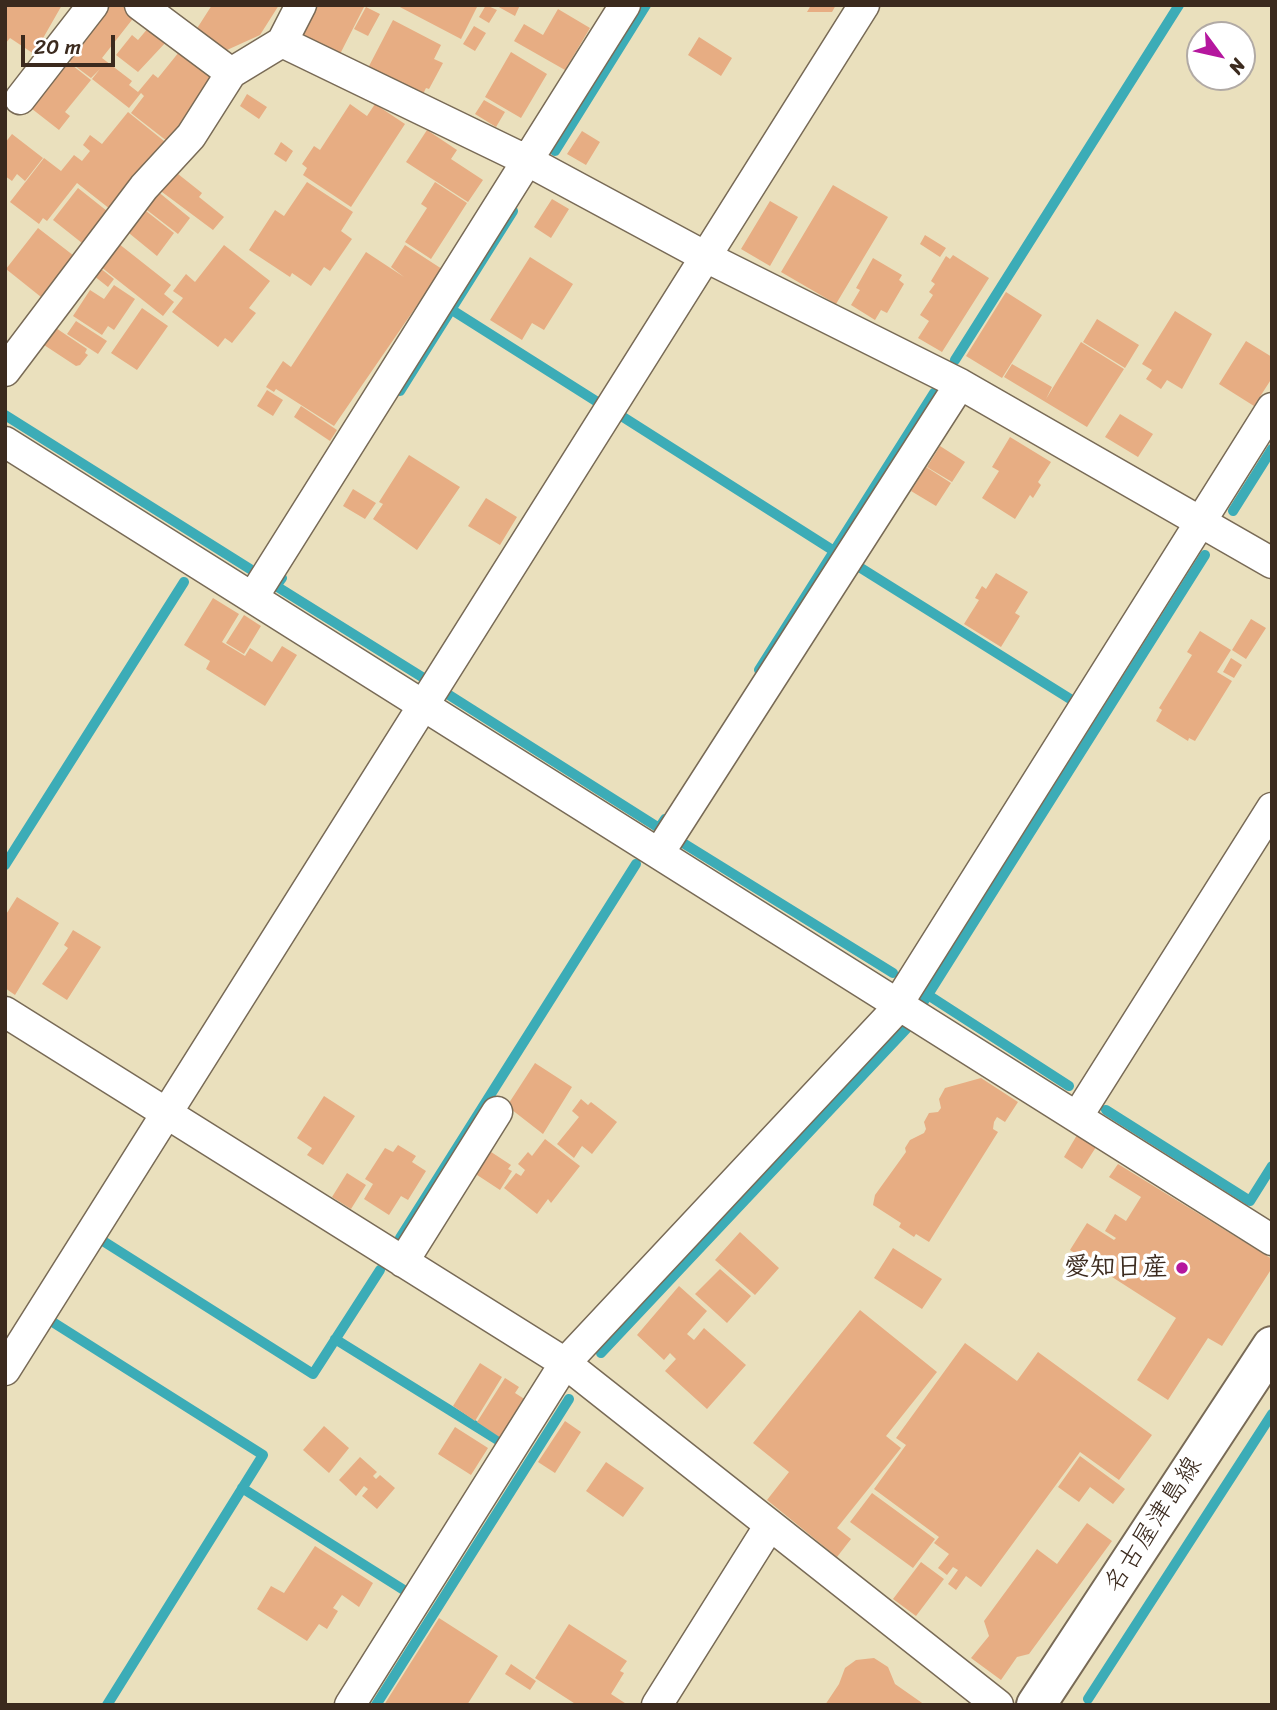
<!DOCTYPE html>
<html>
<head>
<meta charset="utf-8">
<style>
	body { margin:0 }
	#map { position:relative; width:1277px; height:1710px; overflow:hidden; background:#eae0bd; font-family:Sriracha,sans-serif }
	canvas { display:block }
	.frame { position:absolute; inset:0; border:7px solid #3b2a1e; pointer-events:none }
	.north { position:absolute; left:1186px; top:21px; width:70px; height:70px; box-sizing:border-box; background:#fff; border:2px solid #b1aaa5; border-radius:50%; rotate:123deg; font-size:19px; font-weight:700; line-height:28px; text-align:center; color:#3b2a1e }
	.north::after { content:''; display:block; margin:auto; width:24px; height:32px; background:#b5179e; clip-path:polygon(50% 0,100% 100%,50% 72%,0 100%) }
	.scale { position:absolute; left:21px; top:35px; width:94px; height:32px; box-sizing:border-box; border:4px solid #3b2a1e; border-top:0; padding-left:9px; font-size:21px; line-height:24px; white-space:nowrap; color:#3b2a1e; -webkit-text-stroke:5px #fff; paint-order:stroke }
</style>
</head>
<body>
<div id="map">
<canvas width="1277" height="1710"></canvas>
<div class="frame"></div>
<div class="north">N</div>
<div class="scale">20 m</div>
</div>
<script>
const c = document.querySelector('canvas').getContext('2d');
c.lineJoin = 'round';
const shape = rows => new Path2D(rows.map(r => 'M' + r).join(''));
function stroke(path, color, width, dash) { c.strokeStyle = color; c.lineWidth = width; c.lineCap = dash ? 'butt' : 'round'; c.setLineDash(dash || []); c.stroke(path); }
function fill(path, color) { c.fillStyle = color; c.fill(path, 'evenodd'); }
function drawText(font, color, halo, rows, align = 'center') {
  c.font = font + ' Sriracha,"Klee One",sans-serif'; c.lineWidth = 7; c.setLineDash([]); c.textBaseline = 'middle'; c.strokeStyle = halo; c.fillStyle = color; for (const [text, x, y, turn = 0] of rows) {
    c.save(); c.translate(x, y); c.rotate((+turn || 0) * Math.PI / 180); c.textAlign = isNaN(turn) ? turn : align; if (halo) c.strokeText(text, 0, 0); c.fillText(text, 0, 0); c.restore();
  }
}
stroke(shape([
	[555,151,646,5],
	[452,310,599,403],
	[955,360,1179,5],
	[400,391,513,211],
	[5,415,250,569],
	[623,417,834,551],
	[1233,511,1272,449],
	[856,565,1075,702],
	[282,578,276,586,422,677],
	[759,670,934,393],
	[449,695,659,828,665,819],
	[683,843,893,973],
	[5,865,184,582],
	[928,995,1069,1086],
	[924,1001,1205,555],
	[1106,1110,1250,1201,1272,1166],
	[400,1238,636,864],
	[103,1241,313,1374,380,1270],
	[51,1321,263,1455,107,1705],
	[335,1339,501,1442],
	[601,1353,909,1026],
	[242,1488,407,1592],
	[1088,1699,1272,1414],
	[376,1705,569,1399]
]), '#3cacb7', 10);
fill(shape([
	[5,5,62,5,34,54,10,38,5,44],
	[104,5,121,5,135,16,102,58,132,81,129,85,138,92,153,74,158,78,179,52,216,81,172,145,131,113,144,96,141,93,129,108,92,79,100,69,91,78,63,57],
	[212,5,279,5,260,35,227,50,196,30],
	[318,5,364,7,339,56,302,37],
	[396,5,478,5,461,39],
	[486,5,497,10,489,23,479,17],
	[495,5,520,5,515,16],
	[811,5,836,5,832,12,807,12],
	[366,7,380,14,368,36,354,29],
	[558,9,590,28,565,70,514,41,524,24,543,35],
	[393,20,441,45,434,59,443,63,429,89,426,88,422,96,368,68],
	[474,26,486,33,475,51,463,44],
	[149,27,167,41,138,72,116,55,132,35,138,40],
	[699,37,732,58,721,76,688,55],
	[511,52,547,74,521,118,485,97],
	[63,58,91,80,65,112,70,116,59,130,27,105],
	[247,94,267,107,259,119,240,106],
	[484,100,505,112,496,127,475,114],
	[350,104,367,116,375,104,405,124,351,207,303,175,307,168,302,164,314,146,320,150],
	[128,112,169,145,115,213,77,183,47,221,43,218,39,224,10,202,44,158,61,171,74,155,82,161,90,151,83,145,90,135,102,144],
	[427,130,457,150,451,159,483,180,468,202,406,162],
	[582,131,600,142,586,165,567,154],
	[12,134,43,158,25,181,17,174,12,181,5,176,5,143],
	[281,142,293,151,286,162,274,154],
	[173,170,202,193,199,197,224,217,213,230,158,189],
	[307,182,353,212,341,231,352,239,330,271,324,267,311,286,292,273,290,277,249,250,275,210,284,216],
	[435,182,467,203,431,259,405,242,427,208,421,204],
	[833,185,888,217,836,304,781,272],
	[78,188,107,211,82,243,53,220],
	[156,190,190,218,178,234,143,207],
	[552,199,569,209,551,238,534,227],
	[770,201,798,217,770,266,741,249],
	[141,207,174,233,157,256,124,229],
	[38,228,78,259,46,301,6,269],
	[925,235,946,248,940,257,920,244],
	[114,240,171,285,164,294,174,302,163,316,96,263],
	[224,245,270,281,249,308,256,313,232,343,225,338,218,347,172,312,183,298,173,291,186,274,195,282],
	[405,245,442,269,334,426,276,389,274,392,266,387,283,361,291,367,366,252,404,277,391,267],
	[953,255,989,278,942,352,918,338,929,321,920,315,933,295,929,292,935,284,931,281,946,256,950,259],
	[530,257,573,284,544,330,532,323,522,340,490,320],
	[873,258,902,275,899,280,904,284,887,313,881,310,875,320,851,305,860,290,856,288],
	[95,264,114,279,108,287,89,272],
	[114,285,135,299,114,330,108,326,102,335,73,316,90,290,104,299],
	[1006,292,1042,315,1002,378,966,356],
	[142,308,168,326,137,370,111,353],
	[1175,311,1212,334,1182,389,1167,380,1161,389,1146,379,1152,370,1142,364],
	[1097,319,1139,345,1125,368,1083,342],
	[76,321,107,341,98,354,67,334],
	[50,324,87,349,85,353,88,355,80,365,76,366,38,341],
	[1246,341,1272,357,1272,378,1254,406,1219,384],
	[1081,342,1124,369,1087,427,1004,377,1012,364,1052,387,1046,399],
	[267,390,283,400,273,416,257,406],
	[301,406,337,430,330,441,294,417],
	[1120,414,1153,434,1138,457,1105,437],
	[1010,437,1051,462,1038,482,1041,485,1033,498,1030,495,1015,519,982,498,999,471,992,467],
	[940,446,965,462,952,482,927,467],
	[409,455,460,487,417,550,373,519,383,504,379,502],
	[926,467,951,483,936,506,911,491],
	[353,489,376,503,365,519,343,506],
	[486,498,517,517,500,545,468,526],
	[996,573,1028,592,1015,613,1020,616,1001,647,964,624,979,600,975,598,982,586,986,589],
	[213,598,239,614,222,642,245,656,250,648,272,662,282,646,297,655,265,706,206,669,210,661,184,645],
	[244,615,261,626,244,654,226,643],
	[1251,619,1266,628,1246,659,1232,650],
	[1200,631,1231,650,1217,672,1232,681,1195,741,1189,738,1188,741,1156,721,1162,710,1159,708,1192,655,1187,652],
	[1231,658,1242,665,1234,678,1223,672],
	[17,897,59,923,15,995,5,988,5,916],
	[73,930,101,947,67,1000,42,984,68,948,64,945],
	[535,1063,572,1087,543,1134,507,1106],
	[981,1078,1018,1102,1005,1122,997,1117,994,1122,993,1129,998,1132,929,1242,916,1234,914,1237,899,1227,901,1223,873,1205,875,1195,906,1152,905,1148,910,1140,924,1133,926,1129,924,1122,929,1113,938,1112,941,1108,939,1099,945,1088],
	[324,1096,355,1116,323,1165,307,1155,312,1148,297,1138],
	[581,1099,588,1105,591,1102,617,1122,592,1154,582,1146,574,1158,557,1144,579,1117,572,1111],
	[1077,1135,1096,1147,1082,1169,1064,1157],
	[545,1139,580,1166,551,1203,548,1199,537,1214,504,1188,516,1173,521,1176,525,1170,518,1164,528,1152,532,1156],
	[398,1145,416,1156,412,1162,426,1171,408,1200,401,1196,389,1215,364,1199,373,1184,365,1179,385,1148,393,1152],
	[485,1148,511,1165,508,1169,512,1171,500,1190,471,1171],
	[1118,1164,1272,1259,1272,1268,1222,1346,1208,1338,1168,1400,1137,1380,1176,1318,1070,1250,1087,1223,1114,1240,1116,1238,1105,1231,1115,1214,1126,1221,1141,1197,1109,1177],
	[347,1173,366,1185,351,1209,332,1197],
	[740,1232,779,1268,755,1295,715,1260],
	[893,1248,942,1279,922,1309,874,1278],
	[720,1269,751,1296,727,1323,695,1294],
	[679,1286,707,1311,687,1334,694,1340,704,1328,746,1365,707,1409,665,1371,676,1359,670,1353,664,1360,637,1335],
	[860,1310,937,1372,886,1436,901,1448,837,1528,851,1539,837,1557,767,1500,789,1472,753,1443],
	[965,1343,1017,1381,1038,1352,1152,1435,1119,1480,1080,1452,981,1587,966,1576,956,1590,948,1584,958,1570,953,1567,947,1575,938,1568,949,1554,934,1543,939,1537,874,1489,906,1445,896,1438],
	[480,1363,502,1377,475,1421,453,1406],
	[505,1378,519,1387,515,1393,526,1400,501,1438,477,1422],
	[565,1421,581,1432,555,1473,538,1462],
	[324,1426,349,1448,329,1473,303,1450],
	[455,1427,488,1448,471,1475,438,1454],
	[1080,1456,1125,1489,1113,1504,1090,1487,1079,1502,1058,1487],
	[360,1457,377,1472,373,1476,376,1479,380,1475,395,1488,377,1509,362,1496,368,1489,364,1486,356,1496,339,1480],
	[606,1462,644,1488,623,1517,586,1491],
	[872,1493,935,1539,913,1568,850,1522],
	[1087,1523,1112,1541,1029,1654,1017,1657,1001,1680,971,1658,989,1636,984,1621,1037,1549,1057,1564],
	[315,1546,373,1583,359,1607,342,1595,333,1608,338,1611,327,1629,319,1624,307,1641,257,1609,271,1586,284,1593],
	[921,1562,944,1579,916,1616,893,1599],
	[439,1618,498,1656,467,1705,384,1705],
	[569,1624,627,1661,620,1671,624,1673,611,1694,628,1705,577,1705,535,1678],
	[874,1658,888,1667,895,1684,925,1705,825,1705,839,1684,845,1668,856,1660],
	[511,1664,536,1681,530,1690,505,1674]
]), '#e7ad83');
const minor = shape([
	[140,5,231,73],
	[282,42,528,161,706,257,960,384,1272,563],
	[20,99,93,5],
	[5,371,144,187,191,136,231,73,282,42,301,5],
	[5,442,1272,1240],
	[253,597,625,5],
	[659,853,960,384],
	[5,1012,565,1363,998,1705],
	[1077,1117,1272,808],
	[403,1262,497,1112],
	[5,1370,864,5],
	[350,1705,565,1363,890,1016,1272,408],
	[657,1705,770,1525]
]);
const major = shape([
	[1036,1705,1272,1346]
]);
stroke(minor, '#786a56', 33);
stroke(major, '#786a56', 42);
stroke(minor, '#fff', 30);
stroke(major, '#fff', 38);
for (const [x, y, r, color] of [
	[1182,1268,7,"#b5179e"]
]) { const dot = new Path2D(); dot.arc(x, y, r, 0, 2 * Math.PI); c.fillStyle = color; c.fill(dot); stroke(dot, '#fff', 2.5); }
drawText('bold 26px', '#3b2a1e', '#fff', [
	["愛知日産",1168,1268]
], 'right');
drawText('26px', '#3b2a1e', '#fff', [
	["名古屋津島線",1154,1525,-57]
]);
</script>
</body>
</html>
